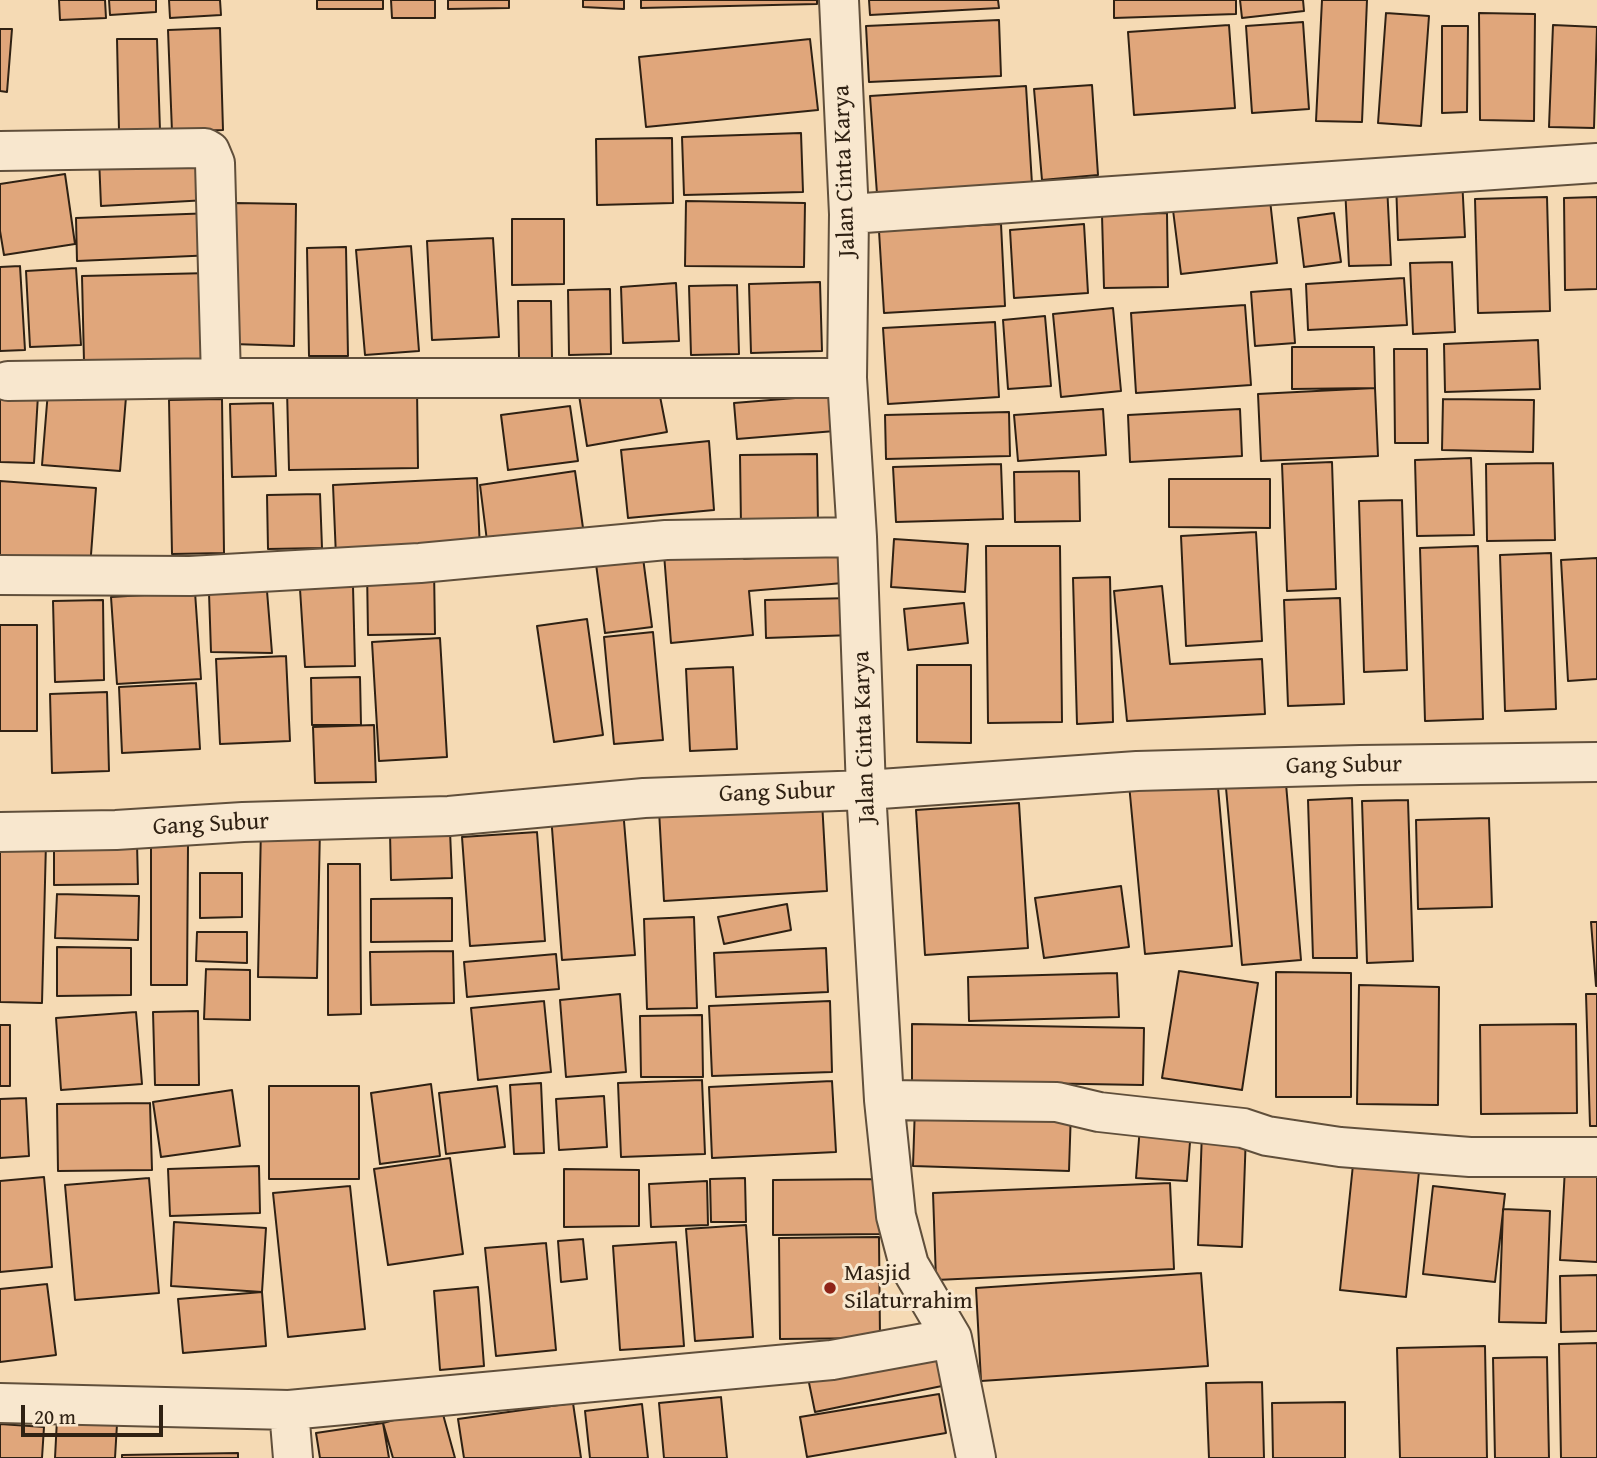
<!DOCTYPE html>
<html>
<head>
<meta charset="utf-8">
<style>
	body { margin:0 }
	#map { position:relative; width:1597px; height:1458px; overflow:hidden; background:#f5dab4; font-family:"Gentium Book Plus",serif }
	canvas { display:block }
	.scale { position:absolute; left:21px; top:1405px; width:142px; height:32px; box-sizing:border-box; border:4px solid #2f2113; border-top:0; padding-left:9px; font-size:21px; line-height:24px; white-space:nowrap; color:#2f2113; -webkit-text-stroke:5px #f8e7ce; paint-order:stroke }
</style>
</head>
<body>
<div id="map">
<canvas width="1597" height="1458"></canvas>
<div class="scale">20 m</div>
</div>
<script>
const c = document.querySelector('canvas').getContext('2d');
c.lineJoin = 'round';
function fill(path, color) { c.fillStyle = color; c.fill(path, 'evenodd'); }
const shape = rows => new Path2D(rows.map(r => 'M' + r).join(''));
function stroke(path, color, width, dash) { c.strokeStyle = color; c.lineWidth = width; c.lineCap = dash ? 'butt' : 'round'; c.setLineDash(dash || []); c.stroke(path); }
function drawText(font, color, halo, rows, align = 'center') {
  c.font = font + ' "Gentium Book Plus",serif'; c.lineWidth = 6; c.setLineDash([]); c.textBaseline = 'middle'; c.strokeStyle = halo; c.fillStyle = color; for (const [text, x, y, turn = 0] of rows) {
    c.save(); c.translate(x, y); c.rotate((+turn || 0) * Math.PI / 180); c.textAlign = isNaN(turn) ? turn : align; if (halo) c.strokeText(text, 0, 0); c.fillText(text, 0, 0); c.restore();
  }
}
const building = shape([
	[59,0,105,0,106,18,60,20,59,0],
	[109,0,156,0,156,12,110,15,109,0],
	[169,0,220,0,221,15,170,18,169,0],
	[317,0,383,0,383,9,317,9,317,0],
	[391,0,435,0,435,18,392,18,391,0],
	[448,0,509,0,509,8,448,9,448,0],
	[583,0,624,0,624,9,583,7,583,0],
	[641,0,817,0,817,4,641,8,641,0],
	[869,0,998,0,999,8,870,15,869,0],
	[1114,0,1236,0,1236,14,1114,18,1114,0],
	[1240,0,1303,0,1304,11,1242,18,1240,0],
	[1322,0,1367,0,1362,122,1316,121,1322,0],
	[1386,13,1429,16,1421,126,1378,123,1386,13],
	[1479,13,1535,14,1534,121,1480,120,1479,13],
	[999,20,1001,76,869,82,866,26,999,20],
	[1303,22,1309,109,1252,113,1246,26,1303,22],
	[1229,25,1235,108,1134,115,1128,32,1229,25],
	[1553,25,1597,27,1594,128,1549,127,1553,25],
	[1442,26,1468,26,1467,112,1442,113,1442,26],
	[220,28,223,130,172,132,168,30,220,28],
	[0,29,12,29,7,92,0,91,0,29],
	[117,39,157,39,160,131,119,131,117,39],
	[810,39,818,110,646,127,639,57,810,39],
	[1092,85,1098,175,1042,180,1034,89,1092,85],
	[1026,86,1032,184,877,194,870,96,1026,86],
	[801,133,803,192,684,195,682,137,801,133],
	[672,138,673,203,597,205,596,139,672,138],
	[205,153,207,200,101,206,99,158,205,153],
	[65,174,75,244,4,255,0,231,0,184,65,174],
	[1462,178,1465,237,1398,240,1396,181,1462,178],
	[1387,185,1391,265,1349,266,1345,187,1387,185],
	[1269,191,1277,263,1181,274,1172,202,1269,191],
	[1547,197,1550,311,1478,313,1475,199,1547,197],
	[1597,197,1597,289,1565,290,1564,198,1597,197],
	[686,201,805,203,804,267,685,266,686,201],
	[235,203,296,204,294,346,233,344,235,203],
	[214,213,215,255,77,261,76,218,214,213],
	[1167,213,1168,287,1104,288,1102,215,1167,213],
	[1334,213,1341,262,1304,267,1298,218,1334,213],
	[512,219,564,219,564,284,512,285,512,219],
	[1001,224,1005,306,884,313,879,231,1001,224],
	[1084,224,1088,293,1014,298,1010,230,1084,224],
	[493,238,499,337,432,340,427,241,493,238],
	[411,246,419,351,365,355,356,250,411,246],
	[346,247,348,356,309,356,307,248,346,247],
	[1452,262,1455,332,1413,334,1410,263,1452,262],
	[20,266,25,350,0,351,0,267,20,266],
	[76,268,81,345,30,347,26,271,76,268],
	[210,273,212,359,84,362,82,276,210,273],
	[1404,278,1407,325,1308,330,1306,284,1404,278],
	[820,282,822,351,751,353,749,284,820,282],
	[676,283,679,341,623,343,621,287,676,283],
	[737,285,739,354,691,355,689,286,737,285],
	[610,289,611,354,569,355,568,290,610,289],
	[1291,289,1295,343,1255,346,1251,292,1291,289],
	[518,301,551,301,552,358,519,358,518,301],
	[1245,305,1251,385,1136,393,1131,313,1245,305],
	[1113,308,1121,391,1061,397,1053,314,1113,308],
	[1045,316,1051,386,1008,389,1003,320,1045,316],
	[995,322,999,397,888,404,883,328,995,322],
	[1538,340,1540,389,1445,392,1444,344,1538,340],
	[1292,347,1374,347,1375,388,1292,389,1292,347],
	[1394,349,1427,349,1428,443,1395,443,1394,349],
	[657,381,667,432,587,446,579,395,657,381],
	[417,388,418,468,289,470,287,390,417,388],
	[1375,388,1378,456,1261,461,1258,394,1375,388],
	[48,391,126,397,120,471,42,465,48,391],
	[0,392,38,395,34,463,0,462,0,392],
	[832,395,835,431,737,439,734,403,832,395],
	[222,399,224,553,172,554,169,400,222,399],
	[1443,399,1534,400,1533,452,1442,450,1443,399],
	[273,403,276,476,232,477,230,404,273,403],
	[570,406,578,461,508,470,501,415,570,406],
	[1103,409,1106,455,1018,461,1014,415,1103,409],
	[1240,409,1242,456,1130,462,1128,415,1240,409],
	[1009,412,1010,456,886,459,885,415,1009,412],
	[709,441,714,510,628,518,621,450,709,441],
	[817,454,818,525,741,526,740,455,817,454],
	[1471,458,1474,535,1417,536,1415,460,1471,458],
	[1332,462,1336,589,1287,591,1282,464,1332,462],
	[1553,463,1555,540,1487,541,1486,464,1553,463],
	[1001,464,1003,519,896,522,893,467,1001,464],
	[575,471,584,535,488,549,480,485,575,471],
	[1079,471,1080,521,1015,522,1014,472,1079,471],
	[477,478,480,551,336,557,333,485,477,478],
	[1169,479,1270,479,1270,528,1169,527,1169,479],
	[0,481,96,488,90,568,0,560,0,481],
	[320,494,322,548,268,549,267,495,320,494],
	[1402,500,1407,670,1364,672,1359,501,1402,500],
	[1256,532,1262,641,1186,646,1181,536,1256,532],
	[894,539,968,544,965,592,891,587,894,539],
	[986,546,1060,546,1062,722,988,723,986,546],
	[1478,546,1483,719,1425,721,1420,548,1478,546],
	[743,547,744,559,840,551,843,583,749,591,753,635,671,643,664,554,743,547],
	[642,550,652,627,605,633,595,556,642,550],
	[1551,553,1556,709,1505,711,1500,555,1551,553],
	[1597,558,1597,679,1568,681,1561,560,1597,558],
	[434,568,435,634,368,635,367,569,434,568],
	[1110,577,1113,722,1077,724,1073,578,1110,577],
	[353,586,355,666,305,667,300,589,353,586],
	[1162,586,1170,664,1262,659,1265,714,1127,721,1114,591,1162,586],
	[267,591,272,653,211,652,209,593,267,591],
	[195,592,201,679,117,684,111,597,195,592],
	[852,598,853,635,766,638,765,600,852,598],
	[1340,598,1344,704,1288,706,1284,600,1340,598],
	[103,600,104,680,55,682,53,601,103,600],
	[964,603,968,643,908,650,904,609,964,603],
	[587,619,603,735,554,742,537,626,587,619],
	[0,625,37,625,37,731,0,731,0,625],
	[653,632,663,740,614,744,604,637,653,632],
	[440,638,447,757,379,761,372,642,440,638],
	[286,656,290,741,220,744,216,659,286,656],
	[917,665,971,665,971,743,917,742,917,665],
	[733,667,737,749,690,751,686,669,733,667],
	[360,677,361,725,312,725,311,678,360,677],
	[196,683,200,749,122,753,119,687,196,683],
	[107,692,109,771,52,773,50,694,107,692],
	[374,725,376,782,315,783,313,727,374,725],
	[1285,772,1301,960,1242,965,1225,777,1285,772],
	[1217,776,1232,946,1145,954,1129,784,1217,776],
	[1352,798,1357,958,1313,958,1308,800,1352,798],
	[1408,800,1413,961,1367,963,1362,801,1408,800],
	[822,801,827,891,664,901,659,810,822,801],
	[1019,803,1028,948,925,955,916,810,1019,803],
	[623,809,635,955,562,960,551,815,623,809],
	[1489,818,1492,907,1418,909,1416,820,1489,818],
	[261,826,320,827,317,978,258,977,261,826],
	[450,831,452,878,391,880,390,832,450,831],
	[537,832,545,941,470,946,462,837,537,832],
	[0,841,46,842,42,1003,0,1002,0,841],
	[137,843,138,884,54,885,54,844,137,843],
	[151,844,188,845,187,985,151,985,151,844],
	[328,864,360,864,361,1014,328,1015,328,864],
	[200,873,242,873,242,917,200,918,200,873],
	[1121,886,1129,947,1044,958,1035,898,1121,886],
	[57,894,139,896,138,940,55,938,57,894],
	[452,898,452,941,371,942,371,899,452,898],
	[787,904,791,930,724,944,718,917,787,904],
	[694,917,697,1008,647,1009,644,919,694,917],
	[1591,922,1597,922,1597,986,1596,986,1591,922],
	[197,932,247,932,247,963,196,961,197,932],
	[57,947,131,948,131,995,57,996,57,947],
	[826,948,828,992,716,997,714,953,826,948],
	[453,951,454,1003,371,1005,370,952,453,951],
	[556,954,559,989,467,997,464,962,556,954],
	[206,969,250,970,250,1020,204,1019,206,969],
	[1179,971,1258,983,1242,1090,1162,1078,1179,971],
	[1276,972,1351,973,1351,1097,1276,1097,1276,972],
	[1117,973,1119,1017,969,1021,968,977,1117,973],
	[1359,985,1439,987,1438,1105,1357,1104,1359,985],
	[620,994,626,1072,566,1077,560,1000,620,994],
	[1586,994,1597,994,1597,1126,1590,1126,1586,994],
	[544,1001,551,1072,478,1080,471,1008,544,1001],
	[830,1001,832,1072,712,1076,709,1006,830,1001],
	[198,1011,199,1085,155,1085,153,1012,198,1011],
	[136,1012,142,1084,61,1090,56,1018,136,1012],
	[702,1015,703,1077,641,1077,640,1016,702,1015],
	[912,1024,1144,1028,1143,1085,912,1081,912,1024],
	[1576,1024,1577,1113,1481,1114,1480,1025,1576,1024],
	[0,1025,10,1025,10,1086,0,1086,0,1025],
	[702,1080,705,1154,621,1157,618,1083,702,1080],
	[832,1081,836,1152,712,1158,709,1087,832,1081],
	[541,1083,544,1153,514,1154,510,1085,541,1083],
	[431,1084,440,1156,380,1164,371,1093,431,1084],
	[269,1086,359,1086,359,1179,269,1179,269,1086],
	[497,1086,505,1147,446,1154,439,1093,497,1086],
	[232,1090,240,1146,161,1157,153,1102,232,1090],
	[604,1096,607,1147,559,1150,556,1099,604,1096],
	[26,1098,29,1156,0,1158,0,1099,26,1098],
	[150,1103,152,1170,58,1171,57,1104,150,1103],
	[915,1106,1071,1110,1069,1171,913,1166,915,1106],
	[1140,1126,1191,1129,1187,1181,1136,1178,1140,1126],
	[1202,1131,1246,1133,1242,1247,1198,1245,1202,1131],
	[1354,1155,1420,1162,1406,1297,1340,1290,1354,1155],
	[450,1158,463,1254,388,1265,374,1169,450,1158],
	[259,1166,260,1213,170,1216,168,1169,259,1166],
	[1565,1168,1597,1170,1597,1262,1560,1260,1565,1168],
	[564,1169,639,1170,639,1226,564,1227,564,1169],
	[44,1177,52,1267,0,1272,0,1181,44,1177],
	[149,1178,159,1293,75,1300,65,1185,149,1178],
	[745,1178,746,1222,711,1222,710,1179,745,1178],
	[882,1179,883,1234,773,1235,773,1180,882,1179],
	[707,1181,708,1225,651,1227,649,1184,707,1181],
	[1170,1183,1174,1269,936,1280,933,1193,1170,1183],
	[350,1186,365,1329,288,1337,273,1193,350,1186],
	[1433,1186,1505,1194,1495,1282,1423,1274,1433,1186],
	[1503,1209,1550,1211,1546,1323,1499,1322,1503,1209],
	[174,1222,266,1228,262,1292,171,1286,174,1222],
	[746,1225,753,1337,695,1341,686,1229,746,1225],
	[879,1237,880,1338,780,1339,779,1238,879,1237],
	[583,1239,587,1279,561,1282,558,1241,583,1239],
	[676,1242,684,1346,620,1350,613,1246,676,1242],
	[546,1243,556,1350,496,1356,485,1248,546,1243],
	[1201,1273,1208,1366,981,1381,976,1288,1201,1273],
	[1597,1275,1597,1331,1561,1332,1560,1276,1597,1275],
	[47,1284,56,1355,0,1362,0,1289,47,1284],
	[478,1287,484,1366,440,1370,434,1291,478,1287],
	[262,1292,266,1346,183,1353,178,1299,262,1292],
	[1597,1343,1597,1458,1561,1458,1559,1344,1597,1343],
	[1485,1346,1487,1458,1400,1458,1397,1348,1485,1346],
	[935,1348,942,1386,815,1412,807,1373,935,1348],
	[1547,1357,1549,1458,1495,1458,1493,1358,1547,1357],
	[1262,1382,1264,1458,1209,1458,1206,1383,1262,1382],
	[939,1394,946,1433,807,1457,800,1417,939,1394],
	[721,1397,727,1458,664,1458,659,1403,721,1397],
	[1345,1402,1345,1458,1273,1458,1272,1403,1345,1402],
	[573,1403,581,1458,464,1458,458,1419,573,1403],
	[642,1404,648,1458,590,1458,585,1411,642,1404],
	[441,1407,455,1458,393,1458,383,1423,441,1407],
	[57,1419,117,1424,115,1458,55,1458,57,1419],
	[383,1423,389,1458,320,1458,316,1433,383,1423],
	[0,1424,44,1427,42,1458,0,1458,0,1424],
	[238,1453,238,1458,122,1458,122,1455,238,1453]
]);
fill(building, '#e0a67b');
stroke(building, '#2f2113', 2);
const minor = shape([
	[839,0,849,214,847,378,857,537,866,790,884,1100,896,1216,909,1265,952,1338,976,1458],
	[0,151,205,148,210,151,215,163,221,378],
	[849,214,1597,163],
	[8,381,221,378,847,378],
	[0,575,190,576,420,563,666,540,857,537],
	[0,832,116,830,243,822,449,816,644,798,866,790,1137,771,1360,765,1597,762],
	[884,1100,1057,1102,1099,1112,1243,1128,1267,1136,1340,1147,1470,1157,1597,1157],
	[0,1403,289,1410,832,1360,952,1338],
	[289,1410,293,1458]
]);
stroke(minor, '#604f3b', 42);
stroke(minor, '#f8e7ce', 38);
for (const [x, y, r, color] of [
	[830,1288,7,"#8f2418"]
]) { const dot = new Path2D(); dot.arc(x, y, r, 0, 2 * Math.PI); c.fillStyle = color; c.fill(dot); stroke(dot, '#f8e7ce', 2.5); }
drawText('24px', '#2f2113', '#f8e7ce', [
	["Jalan Cinta Karya",845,171,-92],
	["Jalan Cinta Karya",865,737,-92],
	["Gang Subur",1344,766,-1],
	["Gang Subur",777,793,-2],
	["Gang Subur",211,825,-3]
]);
drawText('24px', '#2f2113', '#f8e7ce', [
	["Masjid",844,1274],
	["Silaturrahim",844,1302]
], 'left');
</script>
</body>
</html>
